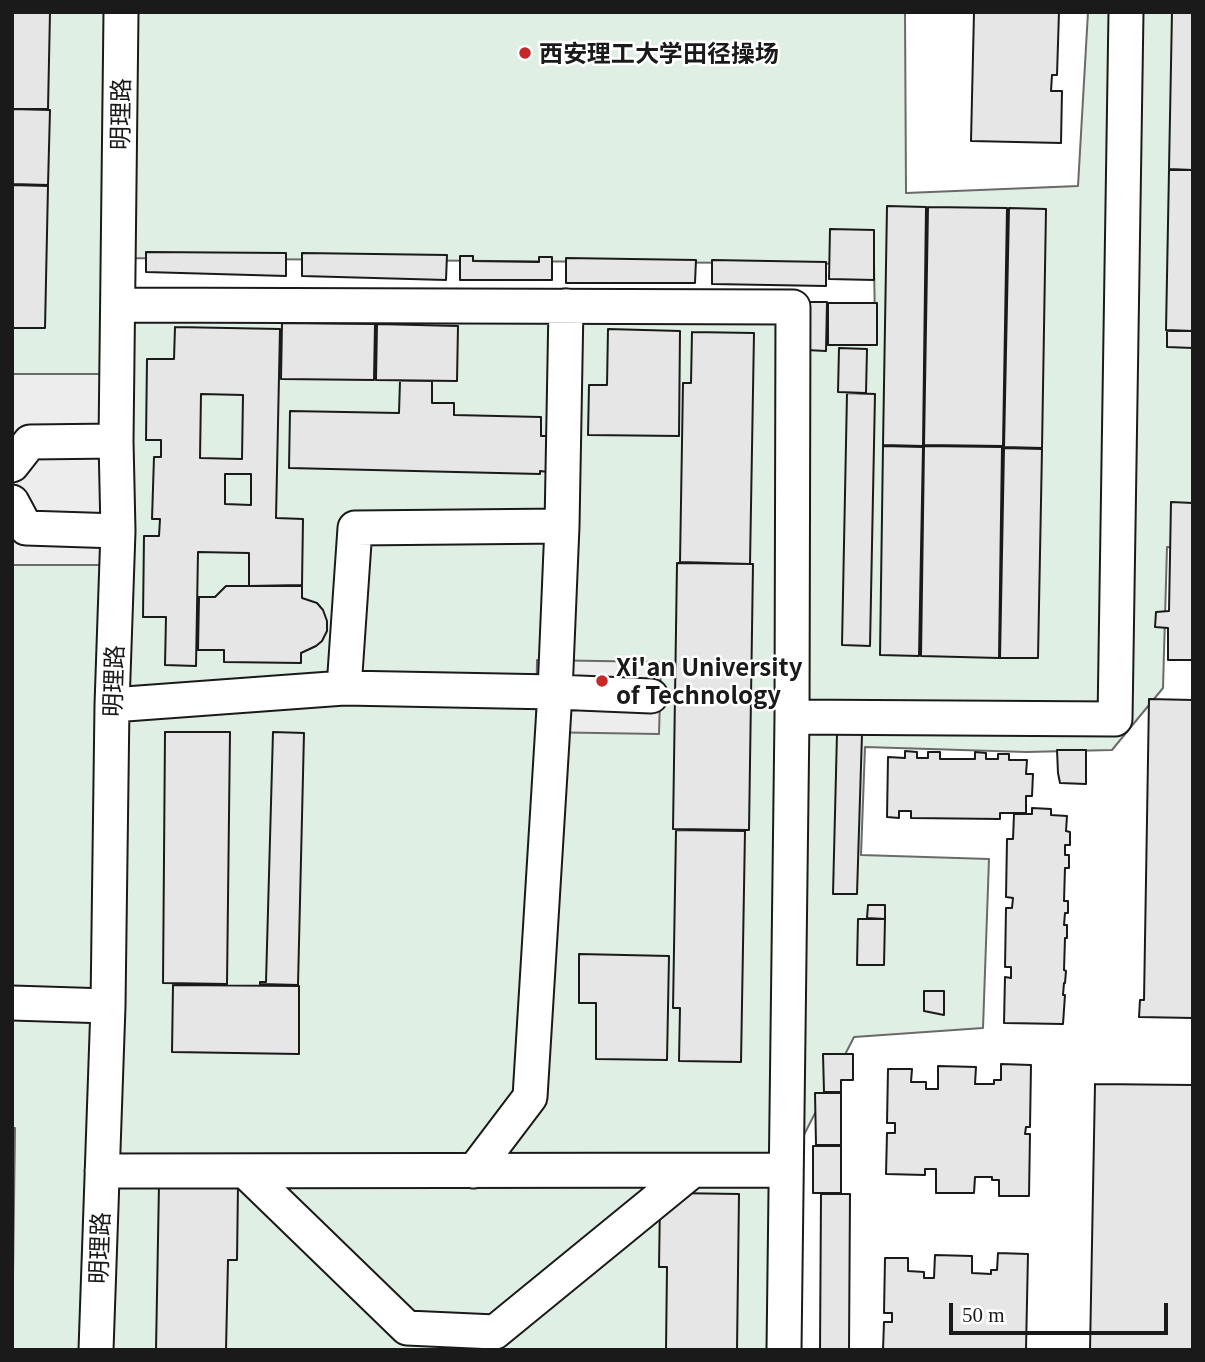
<!DOCTYPE html>
<html>
<head>
<meta charset="utf-8">
<style>
	body { margin:0 }
	#map { position:relative; width:1205px; height:1362px; overflow:hidden; background:#fff; font-family:Georgia,serif }
	canvas { display:block }
	.frame { position:absolute; inset:0; border:14px solid #1a1a1a; pointer-events:none }
	.scale { position:absolute; left:949px; top:1303px; width:219px; height:32px; box-sizing:border-box; border:4px solid #1a1a1a; border-top:0; padding-left:9px; font-size:21px; line-height:24px; white-space:nowrap; color:#1a1a1a; -webkit-text-stroke:5px #fff; paint-order:stroke }
</style>
</head>
<body>
<div id="map">
<canvas width="1205" height="1362"></canvas>
<div class="frame"></div>
<div class="scale">50 m</div>
</div>
<script>
const ctx = document.querySelector('canvas').getContext('2d');
ctx.lineJoin = 'round';
function fill(path, color) { ctx.fillStyle = color; ctx.fill(path, 'evenodd'); }
const poly = rows => new Path2D(rows.map(r => 'M' + r).join(''));
function strokePath(path, color, width, dash) { ctx.strokeStyle = color; ctx.lineWidth = width; ctx.lineCap = dash ? 'butt' : 'round'; ctx.setLineDash(dash || []); ctx.stroke(path); }
function label(font, color, halo, rows, align = 'center') {
  ctx.font = font + ' Georgia,"Noto Sans SC",serif'; ctx.lineWidth = 5; ctx.setLineDash([]); ctx.textBaseline = 'middle'; ctx.strokeStyle = halo; ctx.fillStyle = color; for (const [text, x, y, turn = 0] of rows) {
    ctx.save(); ctx.translate(x, y); ctx.rotate((+turn || 0) * Math.PI / 180); ctx.textAlign = isNaN(turn) ? turn : align; if (halo) ctx.strokeText(text, 0, 0); ctx.fillText(text, 0, 0); ctx.restore();
  }
}
const green = poly([
	[12,12,116,12,118,305,875,324,874,264,118,258,121,12,905,12,906,193,1078,186,1088,12,1193,12,1193,548,1167,547,1163,688,1112,750,1026,752,865,747,861,855,989,859,983,1028,854,1037,786,1170,787,1350,12,1350,15,1128,12,1128,12,12]
]);
const parking = poly([
	[12,374,102,374,101,565,12,565,12,374],
	[537,660,661,662,659,734,536,732,537,660]
]);
const building = poly([
	[12,12,50,12,48,109,12,109,12,12],
	[974,12,1059,12,1057,75,1052,75,1051,91,1062,91,1061,143,971,141,974,12],
	[1172,12,1193,12,1193,170,1169,169,1172,12],
	[12,109,50,110,48,185,12,184,12,109],
	[1169,170,1193,170,1193,331,1166,330,1169,170],
	[12,185,48,186,45,328,12,328,12,185],
	[887,206,926,207,923,446,883,445,887,206],
	[928,207,1007,208,1003,446,924,445,928,207],
	[1009,208,1046,209,1042,448,1004,447,1009,208],
	[830,229,874,230,874,280,829,279,830,229],
	[146,252,286,253,286,276,146,272,146,252],
	[302,253,447,255,446,280,302,276,302,253],
	[460,256,473,256,473,261,539,262,539,257,552,257,552,280,460,280,460,256],
	[566,258,696,260,695,283,566,283,566,258],
	[712,260,826,262,826,286,712,284,712,260],
	[801,302,827,302,826,351,806,350,801,302],
	[828,303,877,303,877,345,828,345,828,303],
	[282,323,375,324,374,380,281,379,282,323],
	[377,324,458,326,457,381,376,380,377,324],
	[175,327,280,329,276,518,303,519,302,585,249,586,249,553,198,552,196,666,165,665,166,617,143,617,144,536,159,536,160,519,152,519,154,457,161,457,161,440,146,440,147,359,174,359,175,327],
	[201,394,243,395,242,459,200,458,201,394],
	[225,474,251,474,251,505,225,504,225,474],
	[608,329,680,331,679,436,588,435,589,385,607,385,608,329],
	[1167,331,1193,331,1193,348,1167,347,1167,331],
	[692,332,754,333,750,564,680,562,683,383,691,383,692,332],
	[839,348,867,349,866,393,838,392,839,348],
	[400,381,432,381,432,403,454,403,454,415,541,417,541,436,550,436,548,472,540,471,540,474,289,468,290,411,399,413,400,381],
	[847,393,875,394,870,646,842,645,847,393],
	[883,446,923,447,919,656,880,655,883,446],
	[924,446,1002,447,999,658,921,656,924,446],
	[1004,448,1042,449,1038,658,1000,658,1004,448],
	[1171,502,1193,503,1193,660,1168,660,1168,628,1155,627,1156,612,1169,611,1171,502],
	[677,563,753,564,749,830,673,829,677,563],
	[226,586,302,586,302,598,317,603,323,610,327,621,327,631,322,641,316,646,301,653,301,663,224,662,224,650,198,650,199,597,215,597,226,586],
	[1149,699,1193,700,1193,1018,1139,1017,1140,1000,1144,1000,1149,699],
	[165,732,230,732,227,984,163,983,165,732],
	[273,732,304,733,298,985,260,984,260,982,266,982,273,732],
	[837,733,862,734,857,894,833,894,837,733],
	[1057,750,1086,750,1086,784,1060,783,1058,773,1057,750],
	[905,751,917,752,917,758,928,758,928,752,940,752,940,759,975,759,975,752,986,753,986,759,998,759,998,754,1009,754,1009,760,1027,760,1026,774,1033,774,1032,796,1026,796,1026,813,1000,813,1000,819,911,818,911,811,899,811,899,818,887,817,888,757,905,758,905,751],
	[1032,808,1051,809,1051,815,1067,816,1066,831,1070,832,1070,845,1065,845,1065,855,1069,855,1069,868,1065,868,1064,901,1068,901,1068,913,1065,913,1064,925,1067,925,1067,938,1065,938,1064,970,1066,971,1065,983,1064,983,1063,995,1065,995,1063,1024,1004,1023,1005,977,1011,978,1011,967,1005,967,1006,908,1012,908,1013,898,1006,897,1007,839,1013,839,1014,814,1032,814,1032,808],
	[676,830,745,831,741,1062,679,1061,680,1008,673,1008,676,830],
	[868,905,885,905,885,919,867,918,868,905],
	[858,919,885,919,884,965,857,965,858,919],
	[579,954,669,956,667,1060,596,1059,596,1003,579,1003,579,954],
	[173,985,299,986,299,1054,172,1052,173,985],
	[924,991,944,991,944,1015,924,1011,924,991],
	[823,1054,853,1054,853,1080,841,1080,841,1092,824,1092,823,1054],
	[1001,1064,1031,1065,1030,1127,1026,1127,1025,1134,1030,1134,1029,1196,999,1196,999,1180,992,1180,992,1177,975,1177,974,1193,936,1193,936,1169,925,1169,925,1175,886,1174,887,1133,895,1133,895,1123,887,1123,888,1069,912,1069,911,1082,926,1082,926,1089,938,1089,938,1066,976,1067,975,1084,994,1084,994,1080,1001,1080,1001,1064],
	[1095,1084,1193,1085,1193,1350,1090,1350,1095,1084],
	[815,1093,841,1093,841,1145,816,1145,815,1093],
	[813,1146,841,1146,841,1193,813,1193,813,1146],
	[159,1184,238,1185,237,1260,228,1260,226,1350,156,1350,159,1184],
	[673,1193,739,1194,737,1350,666,1350,667,1267,659,1267,660,1201,673,1193],
	[821,1194,850,1194,849,1350,820,1350,821,1194],
	[998,1253,1028,1254,1026,1350,883,1350,884,1322,892,1322,892,1313,884,1313,885,1258,908,1258,908,1271,924,1272,924,1278,934,1278,935,1255,972,1256,972,1273,991,1274,991,1270,997,1270,998,1253]
]);
const minor = poly([
	[118,305,793,307,792,717,1115,719,1126,12],
	[12,465,30,442,116,441],
	[12,502,26,528,118,531],
	[344,688,355,528,562,526],
	[112,705,344,688,555,692,562,526,566,306],
	[12,1003,108,1006],
	[102,1171,786,1170],
	[245,1171,407,1328,495,1332,692,1171],
	[474,1171,530,1097,555,692,651,696],
	[96,1350,108,1006,112,705,118,531,116,441,121,12],
	[784,1350,792,717]
]);
const markers = [
	[525,53,7,"#c62828"],
	[602,681,7,"#c62828"]
];
const poiNames = [
	["西安理工大学田径操场",539,53],
	["Xi'an University",616,667],
	["of Technology",616,695]
];
const streetNames = [
	["明理路",120,114,-89],
	["明理路",113,681,-88],
	["明理路",99,1248,-88]
];
fill(green, '#e0efe3');
strokePath(green, '#6a6a6a', 2);
fill(parking, '#ededed');
strokePath(parking, '#6a6a6a', 2);
fill(building, '#e6e6e6');
strokePath(building, '#1a1a1a', 2);
strokePath(minor, '#1a1a1a', 37);
strokePath(minor, '#fff', 33);
for (const [x, y, r, color] of markers) { const dot = new Path2D(); dot.arc(x, y, r, 0, 2 * Math.PI); ctx.fillStyle = color; ctx.fill(dot); strokePath(dot, '#fff', 2.5); }
label('bold 24px', '#1a1a1a', '#fff', poiNames, 'left');
label('24px', '#1a1a1a', '#fff', streetNames);
</script>
</body>
</html>
